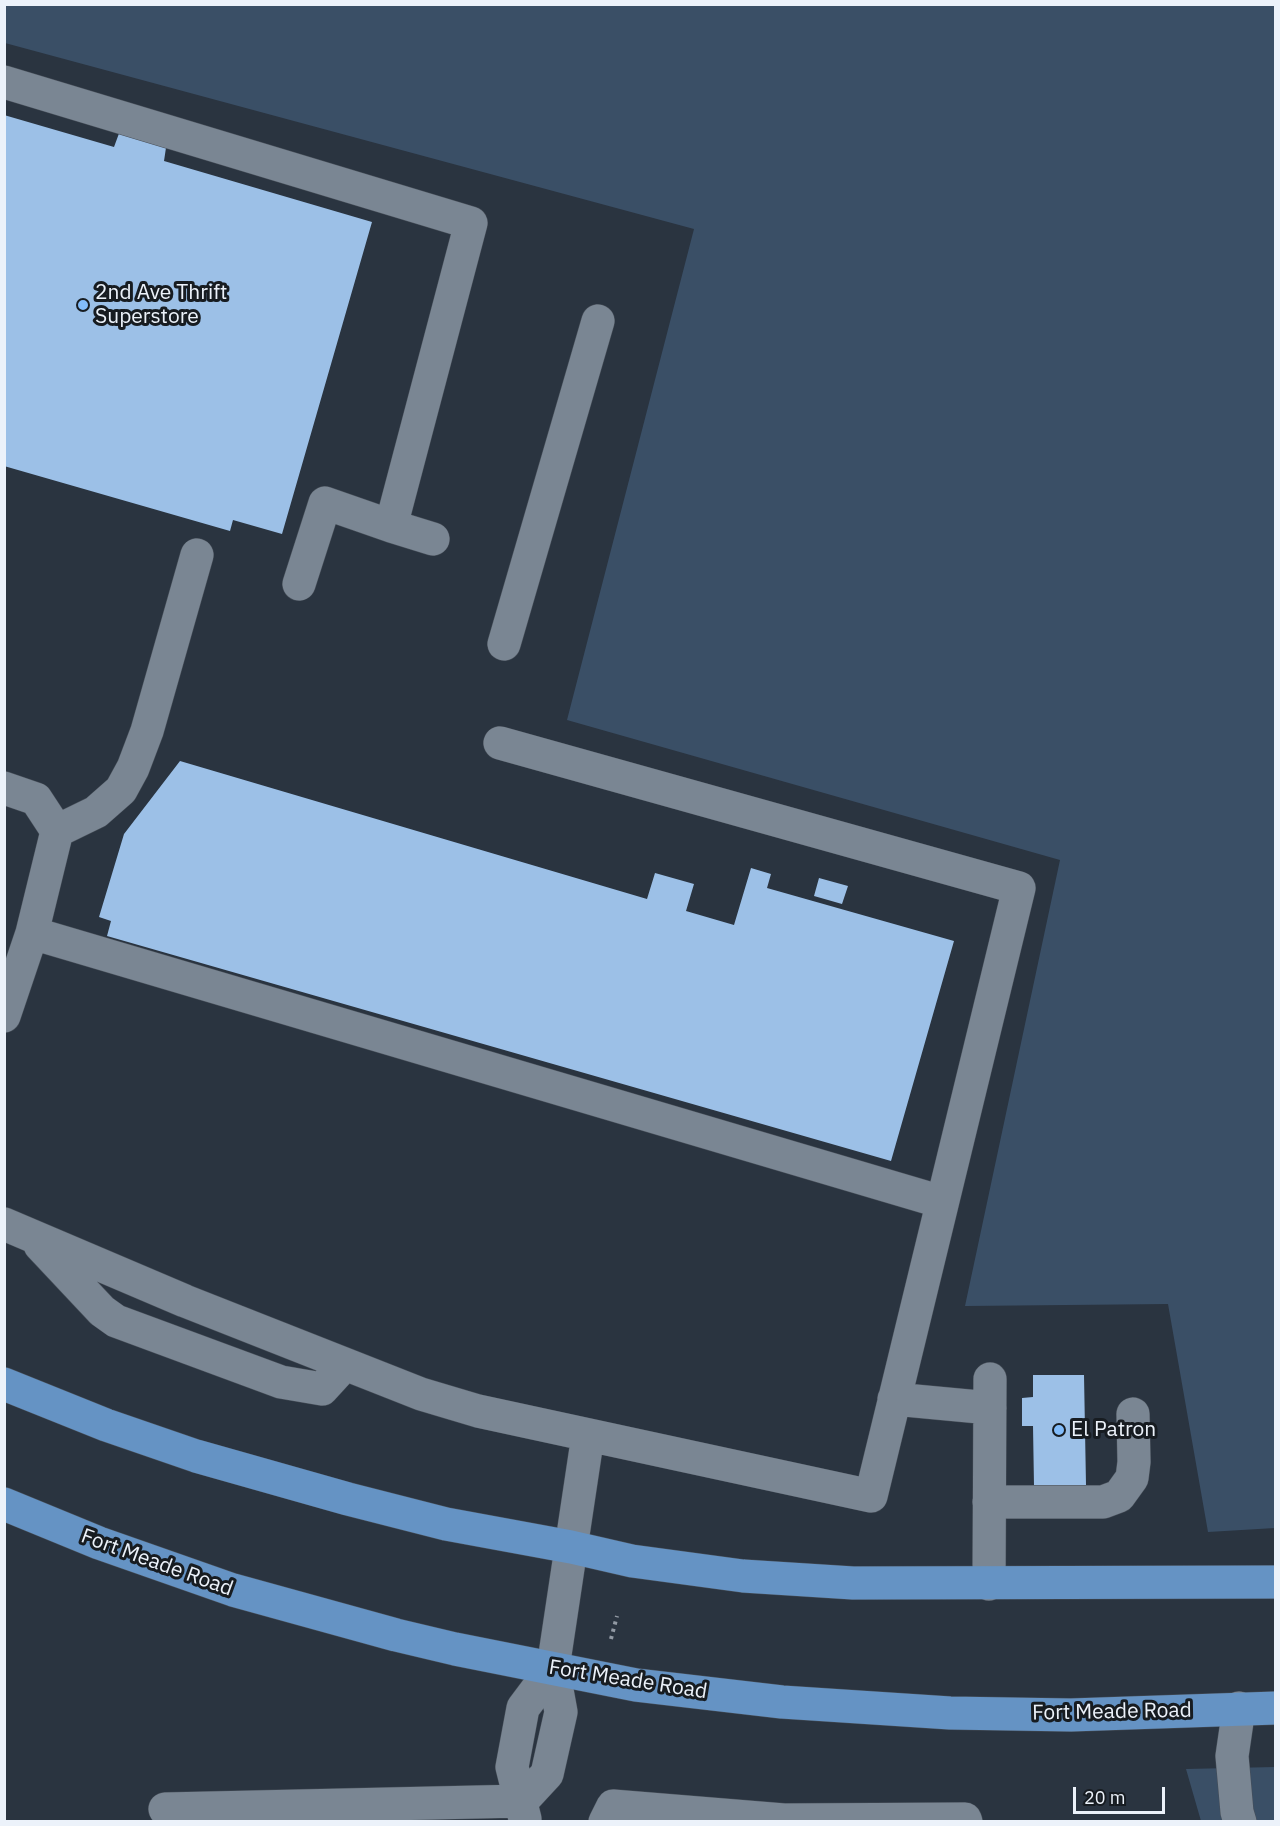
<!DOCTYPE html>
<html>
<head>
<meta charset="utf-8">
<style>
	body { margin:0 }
	#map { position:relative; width:1280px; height:1826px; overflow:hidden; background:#2a3440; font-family:"IBM Plex Sans",sans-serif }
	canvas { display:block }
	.frame { position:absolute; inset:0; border:6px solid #ecf2fa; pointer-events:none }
	.scale { position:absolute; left:1073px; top:1787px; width:92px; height:27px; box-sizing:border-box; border:3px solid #ecf2fa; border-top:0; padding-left:8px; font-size:18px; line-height:21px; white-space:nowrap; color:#ecf2fa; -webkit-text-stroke:4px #171c21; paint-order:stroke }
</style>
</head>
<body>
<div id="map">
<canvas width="1280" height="1826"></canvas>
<div class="frame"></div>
<div class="scale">20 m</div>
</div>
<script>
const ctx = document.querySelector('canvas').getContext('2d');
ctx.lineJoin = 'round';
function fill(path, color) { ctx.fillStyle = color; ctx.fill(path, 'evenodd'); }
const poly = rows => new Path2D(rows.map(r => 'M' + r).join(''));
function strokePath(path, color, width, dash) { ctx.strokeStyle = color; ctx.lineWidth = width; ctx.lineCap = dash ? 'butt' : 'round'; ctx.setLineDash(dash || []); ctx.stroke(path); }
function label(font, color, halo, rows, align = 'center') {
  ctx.font = font + ' "IBM Plex Sans",sans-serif'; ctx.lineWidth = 6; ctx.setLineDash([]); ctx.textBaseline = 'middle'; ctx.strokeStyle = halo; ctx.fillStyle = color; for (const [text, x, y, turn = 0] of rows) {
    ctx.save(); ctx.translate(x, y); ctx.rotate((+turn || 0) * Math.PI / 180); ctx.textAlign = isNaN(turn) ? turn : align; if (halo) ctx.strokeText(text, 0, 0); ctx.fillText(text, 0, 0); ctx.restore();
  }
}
const green = poly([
	[4,5,1275,5,1275,1528,1208,1532,1168,1304,965,1306,1060,860,567,720,694,229,5,43],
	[1275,1767,1275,1821,1201,1821,1186,1769]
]);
const building = poly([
	[4,115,114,147,121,128,167,141,164,161,372,222,282,534,233,520,230,531,4,466],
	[180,761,647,899,655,873,694,884,686,911,734,925,751,868,771,874,767,888,954,941,891,1161,107,936,111,921,99,917,124,834],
	[819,878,848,886,842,904,814,896],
	[1033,1375,1084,1375,1086,1485,1034,1486,1033,1426,1022,1426,1022,1398,1033,1397]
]);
const path = poly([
	[611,1639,617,1616]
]);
const minor = poly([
	[4,82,471,223,391,526,325,503,299,584],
	[391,526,433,539],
	[504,644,598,321],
	[4,788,36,799,57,831,32,933,4,1016],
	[57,831,96,812,121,790,133,768,147,731,197,555],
	[32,933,942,1202],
	[4,1224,185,1301,421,1394,478,1411,871,1496,1019,888,500,743],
	[40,1245,102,1311,116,1321,281,1382,322,1389,344,1365],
	[894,1399,990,1408],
	[989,1502,1103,1502,1119,1496,1132,1478,1134,1462,1133,1414],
	[989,1584,990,1379],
	[1239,1708,1232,1756,1237,1812,1240,1822],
	[165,1809,522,1801,547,1774,561,1712,553,1668,588,1435],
	[525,1819,512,1767,523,1708,553,1668],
	[784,1820,965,1819,966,1822],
	[605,1822,613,1806,784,1820,785,1822]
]);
const major = poly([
	[4,1384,106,1425,196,1456,348,1499,446,1524,571,1547,632,1561,743,1576,853,1583,1276,1582],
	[4,1504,99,1543,233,1590,396,1635,455,1649,636,1685,782,1702,950,1713,1071,1715,1276,1708]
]);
const markers = [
	[83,305,6,"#82bcfa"],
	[1059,1430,6,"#82bcfa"]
];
const poiNames = [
	["2nd Ave Thrift",95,293],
	["Superstore",95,317],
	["El Patron",1071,1430]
];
const streetNames = [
	["Fort Meade Road",157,1563,20],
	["Fort Meade Road",628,1680,9],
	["Fort Meade Road",1112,1712,-1]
];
fill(green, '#3a4f66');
fill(building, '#9cc0e7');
strokePath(minor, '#474f59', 34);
strokePath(major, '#474f59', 34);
strokePath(path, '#929aa4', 4, [3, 4.5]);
strokePath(minor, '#7a8693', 33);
strokePath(major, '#6593c4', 33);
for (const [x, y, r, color] of markers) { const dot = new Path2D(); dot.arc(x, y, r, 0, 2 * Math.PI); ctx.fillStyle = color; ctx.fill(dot); strokePath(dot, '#171c21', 2); }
label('21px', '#ecf2fa', '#171c21', poiNames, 'left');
label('21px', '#ecf2fa', '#171c21', streetNames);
</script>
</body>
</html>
